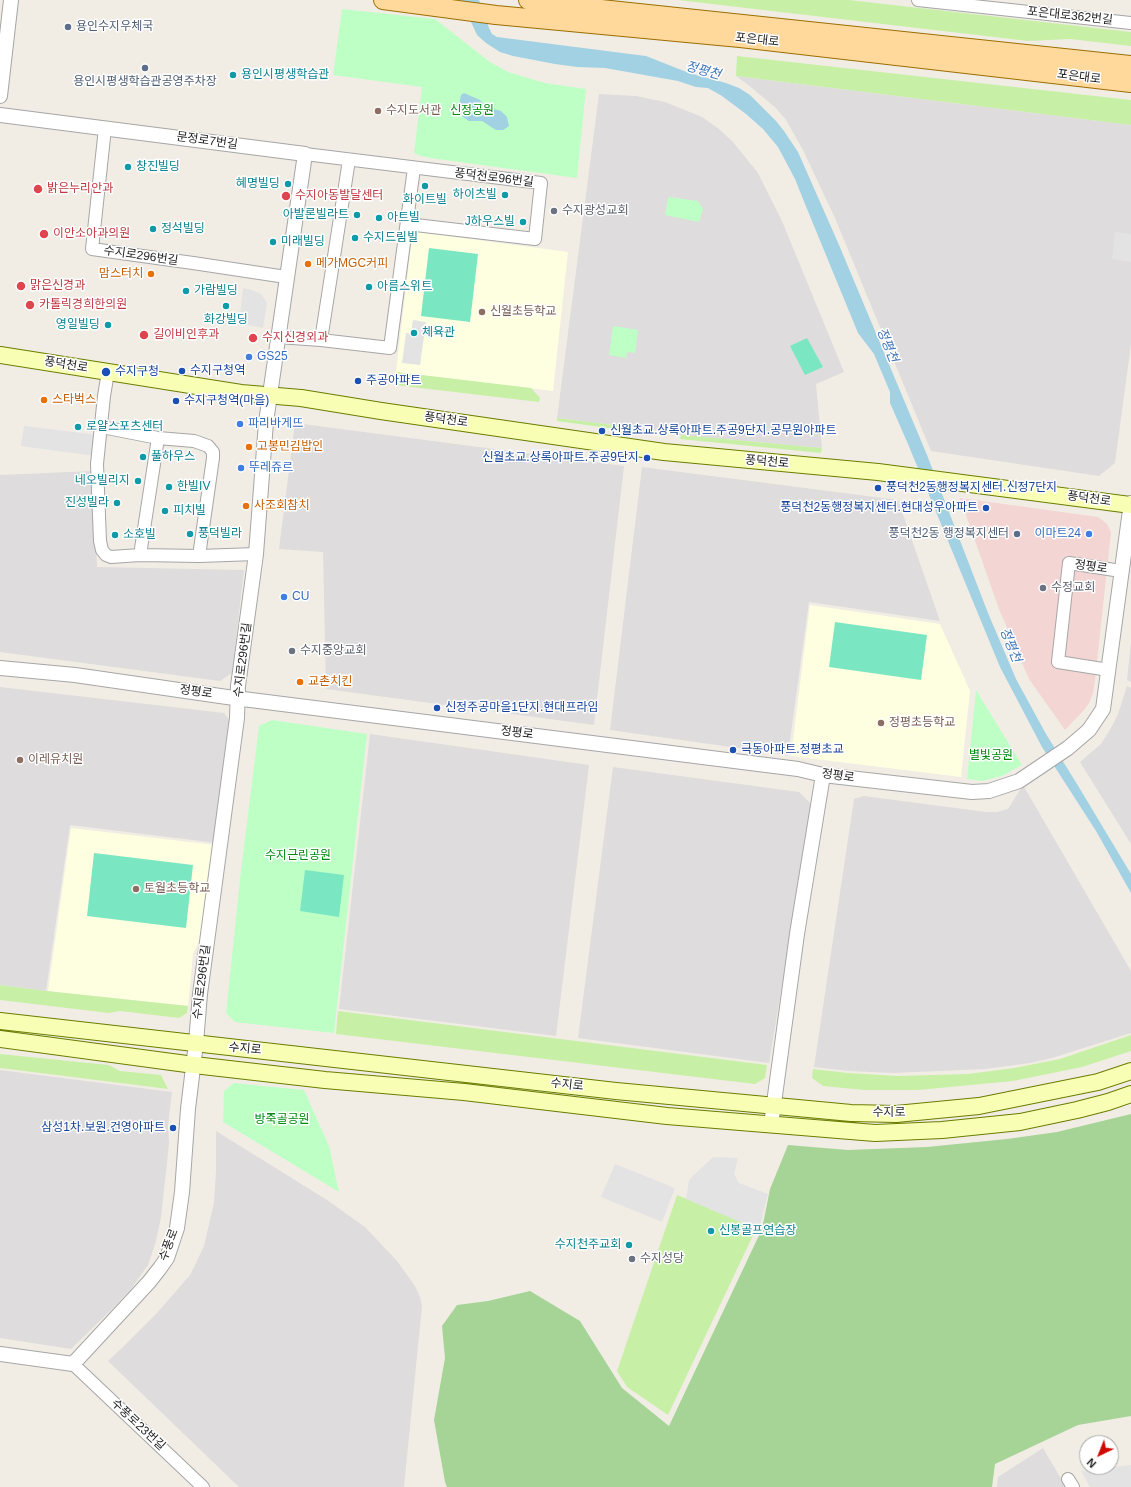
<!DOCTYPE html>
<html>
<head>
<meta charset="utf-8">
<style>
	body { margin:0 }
	#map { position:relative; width:1131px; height:1487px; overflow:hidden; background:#f1ede5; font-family:Arial,sans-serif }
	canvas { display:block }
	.north { position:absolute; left:1079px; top:1435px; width:40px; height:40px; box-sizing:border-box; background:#fff; border:1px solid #a5a5a5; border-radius:50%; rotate:223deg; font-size:11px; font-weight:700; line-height:16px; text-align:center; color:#1f1f1f }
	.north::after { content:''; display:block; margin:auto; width:14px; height:18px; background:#cf0900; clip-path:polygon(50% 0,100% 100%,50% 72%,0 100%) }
</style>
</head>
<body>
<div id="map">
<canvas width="1131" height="1487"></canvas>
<div class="north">N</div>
</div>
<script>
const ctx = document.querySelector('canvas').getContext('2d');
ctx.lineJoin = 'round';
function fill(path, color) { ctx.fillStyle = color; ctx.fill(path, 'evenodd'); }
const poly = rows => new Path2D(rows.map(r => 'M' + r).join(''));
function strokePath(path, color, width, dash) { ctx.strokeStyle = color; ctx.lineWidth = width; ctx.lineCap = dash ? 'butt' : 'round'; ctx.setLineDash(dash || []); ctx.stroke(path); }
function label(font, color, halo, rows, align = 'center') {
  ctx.font = font + ' Arial,"Noto Sans KR",sans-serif'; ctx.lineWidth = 3; ctx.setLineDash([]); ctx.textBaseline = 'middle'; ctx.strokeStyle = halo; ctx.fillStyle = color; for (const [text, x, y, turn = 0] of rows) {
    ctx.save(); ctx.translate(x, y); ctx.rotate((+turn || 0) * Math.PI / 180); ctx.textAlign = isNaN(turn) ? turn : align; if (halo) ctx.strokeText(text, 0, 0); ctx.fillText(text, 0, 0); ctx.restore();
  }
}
const residential = poly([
	[736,76,1131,125,1131,344,1115,463,1099,476,931,451,835,218,803,150,786,120,776,108,747,84],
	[599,94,636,96,665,102,702,117,719,129,733,142,758,173,782,221,844,372,816,384,822,448,681,435,654,430,557,418],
	[295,423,624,466,594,725,326,689,323,552,279,549],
	[642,467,898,500,940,621,809,602,788,755,610,730],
	[93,471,97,567,244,570,232,673,220,681,0,652,0,475],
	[1131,642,1131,682,1127,680],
	[1127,686,1131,688,1131,844,1080,762,1101,744,1111,728,1118,714],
	[0,687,224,713,232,723,217,843,70,825,46,991,0,985],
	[370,734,589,765,556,1036,339,1009],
	[613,767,799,792,812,805,769,1063,578,1038],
	[1023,785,1131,971,1131,1033,1052,1058,1030,1063,985,1069,893,1073,849,1071,814,1067,854,799,864,796,986,812,997,812,1008,809],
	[0,1070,172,1092,168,1125,169,1144,161,1217,156,1241,148,1265,131,1289,112,1309,71,1349,0,1338],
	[216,1131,327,1200,365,1227,397,1261,415,1286,420,1297,422,1306,404,1487,239,1487,108,1361,123,1347,157,1313,190,1275,196,1263,204,1246,214,1203,216,1171],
	[1043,1448,1066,1487,997,1487,998,1477]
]);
const commercial = poly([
	[960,498,1098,517,1107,524,1111,532,1095,680,1093,693,1089,703,1084,710,1065,730,1029,679,999,609]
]);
const education = poly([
	[417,232,568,252,553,391,396,372,412,237],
	[810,605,940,624,970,691,961,777,791,756],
	[71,828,215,845,203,933,193,954,188,1006,48,991]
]);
const grass = poly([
	[678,0,849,0,1131,32,1131,46,1070,39,1028,41],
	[737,56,1131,100,1131,125,736,76],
	[396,372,531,388,540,398,539,402,395,385],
	[557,418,654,430,653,434,557,421],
	[681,435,822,448,821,453,680,439],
	[0,985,46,991,188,1006,187,1013,179,1018,120,1011,109,1013,0,1000],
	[338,1011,767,1065,765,1078,755,1084,336,1034],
	[1131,1035,1131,1051,1082,1067,1013,1081,918,1090,864,1090,823,1086,812,1078,813,1069,848,1073,897,1076,968,1074,1014,1068,1060,1059],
	[0,1054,109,1065,120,1071,161,1075,168,1089,0,1068],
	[677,1195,757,1227,668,1415,627,1387,617,1371]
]);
const forest = poly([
	[1131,1114,1131,1416,1078,1425,995,1464,992,1487,447,1487,445,1482,434,1420,445,1358,442,1326,457,1305,488,1301,530,1291,580,1321,622,1388,669,1426,762,1229,770,1189,788,1145,848,1150,927,1147,1007,1139,1057,1132]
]);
const park = poly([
	[342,9,435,19,490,62,508,72,545,83,586,89,577,178,430,158,421,156,414,153,422,87,333,75],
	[668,197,698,201,703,209,699,222,665,215],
	[613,326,638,330,635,353,627,352,626,358,609,355],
	[976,690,1022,765,1002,776,982,781,967,779],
	[272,720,367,734,334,1033,235,1022,226,1013,241,870,259,726],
	[234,1083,304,1090,329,1146,339,1192,223,1122,224,1091]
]);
const pitch = poly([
	[429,248,478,254,470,322,421,316],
	[807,338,823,367,805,375,790,346],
	[835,622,927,635,921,680,829,667],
	[94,853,193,865,186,928,87,916],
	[305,870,344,875,339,917,300,911]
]);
const parking = poly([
	[1115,232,1131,234,1131,262,1112,259],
	[243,288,252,290,261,294,267,303,263,328,239,323],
	[413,320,426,322,420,365,402,363,406,333,411,333],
	[24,426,98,435,95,456,21,446],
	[713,1157,738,1158,734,1174,739,1183,768,1194,759,1230,686,1199,689,1180],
	[615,1164,675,1188,662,1222,601,1197],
	[1131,1465,1131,1487,1090,1487,1081,1471]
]);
const water = poly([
	[461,0,479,0,489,28,492,34,497,37,646,56,689,73,726,83,739,88,750,95,776,121,784,131,798,152,839,245,927,455,988,613,1016,679,1046,734,1077,784,1131,874,1131,893,1096,831,1042,747,1000,667,908,444,890,403,890,392,874,354,858,333,805,204,795,179,778,147,763,129,746,114,722,96,708,88,696,87,678,81,605,68,577,67,555,64,513,56,500,52,486,43,477,35],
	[464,93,480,100,487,107,501,111,507,117,509,126,503,130,496,130,482,121,469,121,463,117,459,105,461,95]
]);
const minor = poly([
	[918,0,1131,23],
	[105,128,92,249,193,263,286,277],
	[305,154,541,183,535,239,407,224],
	[278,337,321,340,390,348,414,168],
	[321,340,349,160],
	[108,372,104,396,97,464,100,541,102,550,106,555,111,557,140,555,199,556,256,554],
	[102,427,158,438,194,441,208,446,213,452,213,458,199,556],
	[140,555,158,438],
	[1109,670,1058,662,1069,563,1121,571],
	[73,1364,203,1487],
	[1068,1479,1073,1487]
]);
const tertiary = poly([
	[0,96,11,0],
	[0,115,305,154,266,422,256,554,238,686,237,718,200,994,196,1043,188,1109,182,1192,177,1228,167,1258,160,1268,149,1282,73,1364,0,1354],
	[0,668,75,675,227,697,798,769,823,775,972,792,989,791,1019,781,1068,748,1089,730,1103,709,1131,503],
	[771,1125,797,934,823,775]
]);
const secondary = poly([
	[0,355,241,393,301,398,381,411,664,452,878,472,1131,505],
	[0,1021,616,1091,851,1113,896,1114,979,1106,1098,1082,1131,1071],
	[0,1039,194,1065,325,1080,464,1092,667,1116,875,1133,942,1130,1020,1122,1077,1110,1108,1102,1131,1094]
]);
const primary = poly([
	[383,0,496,15,740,38,1131,83],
	[528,0,573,6,1131,65]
]);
const markers = [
	[68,27,4,"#5c6f8a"],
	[145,68,4,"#5c6f8a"],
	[233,75,4,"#0f9aa8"],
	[378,111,4,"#8d6e63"],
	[128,167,4,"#0f9aa8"],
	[288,184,4,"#0f9aa8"],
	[425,186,4,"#0f9aa8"],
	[38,189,5,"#e0444e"],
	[505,195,4,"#0f9aa8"],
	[286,196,5,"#e0444e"],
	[554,211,4,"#6b7280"],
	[357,215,4,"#0f9aa8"],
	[379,218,4,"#0f9aa8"],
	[523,222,4,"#0f9aa8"],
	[153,229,4,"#0f9aa8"],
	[44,234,5,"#e0444e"],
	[355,238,4,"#0f9aa8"],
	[273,242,4,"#0f9aa8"],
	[308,264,4,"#e8710a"],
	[151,274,4,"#e8710a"],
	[21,286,5,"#e0444e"],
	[369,287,4,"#0f9aa8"],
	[186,291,4,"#0f9aa8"],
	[30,305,5,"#e0444e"],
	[226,306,4,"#0f9aa8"],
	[482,312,4,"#8d6e63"],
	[108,325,4,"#0f9aa8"],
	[414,333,4,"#0f9aa8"],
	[144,335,5,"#e0444e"],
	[253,338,5,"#e0444e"],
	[249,357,4,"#3f7fe0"],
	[182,371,4,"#1a4fb4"],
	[106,372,5,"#1a4fb4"],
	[358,381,4,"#1a4fb4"],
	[44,400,4,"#e8710a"],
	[176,401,4,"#1a4fb4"],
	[240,424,4,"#3f7fe0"],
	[78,427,4,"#0f9aa8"],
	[602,431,4,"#1a4fb4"],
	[249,447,4,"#e8710a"],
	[143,457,4,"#0f9aa8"],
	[647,458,4,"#1a4fb4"],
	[241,468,4,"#3f7fe0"],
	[138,481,4,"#0f9aa8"],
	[169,487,4,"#0f9aa8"],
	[878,488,4,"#1a4fb4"],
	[117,503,4,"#0f9aa8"],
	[246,506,4,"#e8710a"],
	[986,508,4,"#1a4fb4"],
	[165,511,4,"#0f9aa8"],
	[190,534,4,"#0f9aa8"],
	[1017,534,4,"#5c6f8a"],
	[1089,534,4,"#3f7fe0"],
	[115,535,4,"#0f9aa8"],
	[1043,588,4,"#6b7280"],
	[284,597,4,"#3f7fe0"],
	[292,651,4,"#6b7280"],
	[300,682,4,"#e8710a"],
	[437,708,4,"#1a4fb4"],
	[881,723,4,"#8d6e63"],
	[733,750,4,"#1a4fb4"],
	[20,760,4,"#8d6e63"],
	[136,889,4,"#8d6e63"],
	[173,1128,4,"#1a4fb4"],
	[711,1231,4,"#0f9aa8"],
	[629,1245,4,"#0f9aa8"],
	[632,1259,4,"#6b7280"]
];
const streetNames = [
	["포은대로362번길",1070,16,6],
	["포은대로",757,40,6],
	["포은대로",1079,77,7],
	["문정로7번길",207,141,8],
	["풍덕천로96번길",494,178,7],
	["수지로296번길",141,256,8],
	["풍덕천로",66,365,9],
	["풍덕천로",446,420,8],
	["풍덕천로",767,462,5],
	["풍덕천로",1089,499,8],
	["정평로",1091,567,8],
	["수지로296번길",243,660,-83],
	["정평로",196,692,8],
	["정평로",517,733,7],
	["정평로",838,776,8],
	["수지로296번길",202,982,-83],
	["수지로",245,1049,5],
	["수지로",567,1085,6],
	["수지로",889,1113],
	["수풍로",169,1245,-69],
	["수풍로23번길",138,1425,43]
];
const serviceNames = [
	["용인수지우체국",76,27],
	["용인시평생학습관공영주차장",145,82,"center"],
	["풍덕천2동 행정복지센터",1009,534,"right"]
];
const cultureNames = [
	["용인시평생학습관",241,75],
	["창진빌딩",136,167],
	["혜명빌딩",280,184,"right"],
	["하이츠빌",497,195,"right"],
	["화이트빌",425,200,"center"],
	["아발론빌라트",349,215,"right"],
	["아트빌",387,218],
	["J하우스빌",515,222,"right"],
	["정석빌딩",161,229],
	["수지드림빌",363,238],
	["미래빌딩",281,242],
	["아름스위트",377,287],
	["가람빌딩",194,291],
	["화강빌딩",226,320,"center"],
	["영일빌딩",100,325,"right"],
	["체육관",422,333],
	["로얄스포츠센터",86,427],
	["풀하우스",151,457],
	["네오빌리지",130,481,"right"],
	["한빌IV",177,487],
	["진성빌라",109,503,"right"],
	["피치빌",173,511],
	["풍덕빌라",198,534],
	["소호빌",123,535],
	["신봉골프연습장",719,1231],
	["수지천주교회",621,1245,"right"]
];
const educationNames = [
	["수지도서관",386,111],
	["신월초등학교",490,312],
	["정평초등학교",889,723],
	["이레유치원",28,760],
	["토월초등학교",144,889]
];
const parkNames = [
	["신정공원",472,111],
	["별빛공원",991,756],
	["수지근린공원",298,856],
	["방죽골공원",282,1120]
];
const healthNames = [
	["밝은누리안과",47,189],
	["수지아동발달센터",295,196],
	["이안소아과의원",53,234],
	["맑은신경과",30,286],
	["카톨릭경희한의원",39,305],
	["길이비인후과",153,335],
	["수지신경외과",262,338]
];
const worshipNames = [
	["수지광성교회",562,211],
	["수정교회",1051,588],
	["수지중앙교회",300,651],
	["수지성당",640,1259]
];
const foodNames = [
	["메가MGC커피",316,264],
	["맘스터치",143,274,"right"],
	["스타벅스",52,400],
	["고봉민김밥인",257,447],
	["사조회참치",254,506],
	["교촌치킨",308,682]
];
const shopNames = [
	["GS25",257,357],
	["파리바게뜨",248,424],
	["뚜레쥬르",249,468],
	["이마트24",1081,534,"right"],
	["CU",292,597]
];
const transitNames = [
	["수지구청역",190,371],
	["수지구청",115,372],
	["주공아파트",366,381],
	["수지구청역(마을)",184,401],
	["신월초교.상록아파트.주공9단지.공무원아파트",610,431],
	["신월초교.상록아파트.주공9단지",639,458,"right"],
	["풍덕천2동행정복지센터.신정7단지",886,488],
	["풍덕천2동행정복지센터.현대성우아파트",978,508,"right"],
	["신정주공마을1단지.현대프라임",445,708],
	["극동아파트.정평초교",741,750],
	["삼성1차.보원.건영아파트",165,1128,"right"]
];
const waterNames = [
	["정평천",703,71,15],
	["정평천",887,345,68],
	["정평천",1010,645,68]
];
fill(residential, '#dedcdc');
fill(commercial, '#f3d5d3');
fill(education, '#feffe0');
fill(grass, '#c7f0a6');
fill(forest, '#a5d496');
fill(park, '#beffc6');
fill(pitch, '#7be7c2');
fill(parking, '#e3e3e3');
fill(water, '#a1d1e3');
strokePath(minor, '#a6a6a6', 14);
strokePath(tertiary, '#a6a6a6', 16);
strokePath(secondary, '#6a7d00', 18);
strokePath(primary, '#9b6e00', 20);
strokePath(minor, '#fff', 12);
strokePath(tertiary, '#fff', 14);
strokePath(secondary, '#f8ffb5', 16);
strokePath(primary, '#ffd89c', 18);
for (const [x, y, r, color] of markers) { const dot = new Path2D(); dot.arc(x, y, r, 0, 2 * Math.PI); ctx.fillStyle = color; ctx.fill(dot); strokePath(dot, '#fff', 1.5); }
label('12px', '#1f1f1f', '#fff', streetNames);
label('12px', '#4e5e75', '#fff', serviceNames, 'left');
label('12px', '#0d838f', '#fff', cultureNames, 'left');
label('12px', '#785e54', '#fff', educationNames, 'left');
label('12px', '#018a12', '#fff', parkNames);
label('12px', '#be3a42', '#fff', healthNames, 'left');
label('12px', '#5b616d', '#fff', worshipNames, 'left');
label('12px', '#c56008', '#fff', foodNames, 'left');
label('12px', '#366cbe', '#fff', shopNames, 'left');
label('12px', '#164399', '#fff', transitNames, 'left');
label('italic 13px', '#4278b9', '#fff', waterNames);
</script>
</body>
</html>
